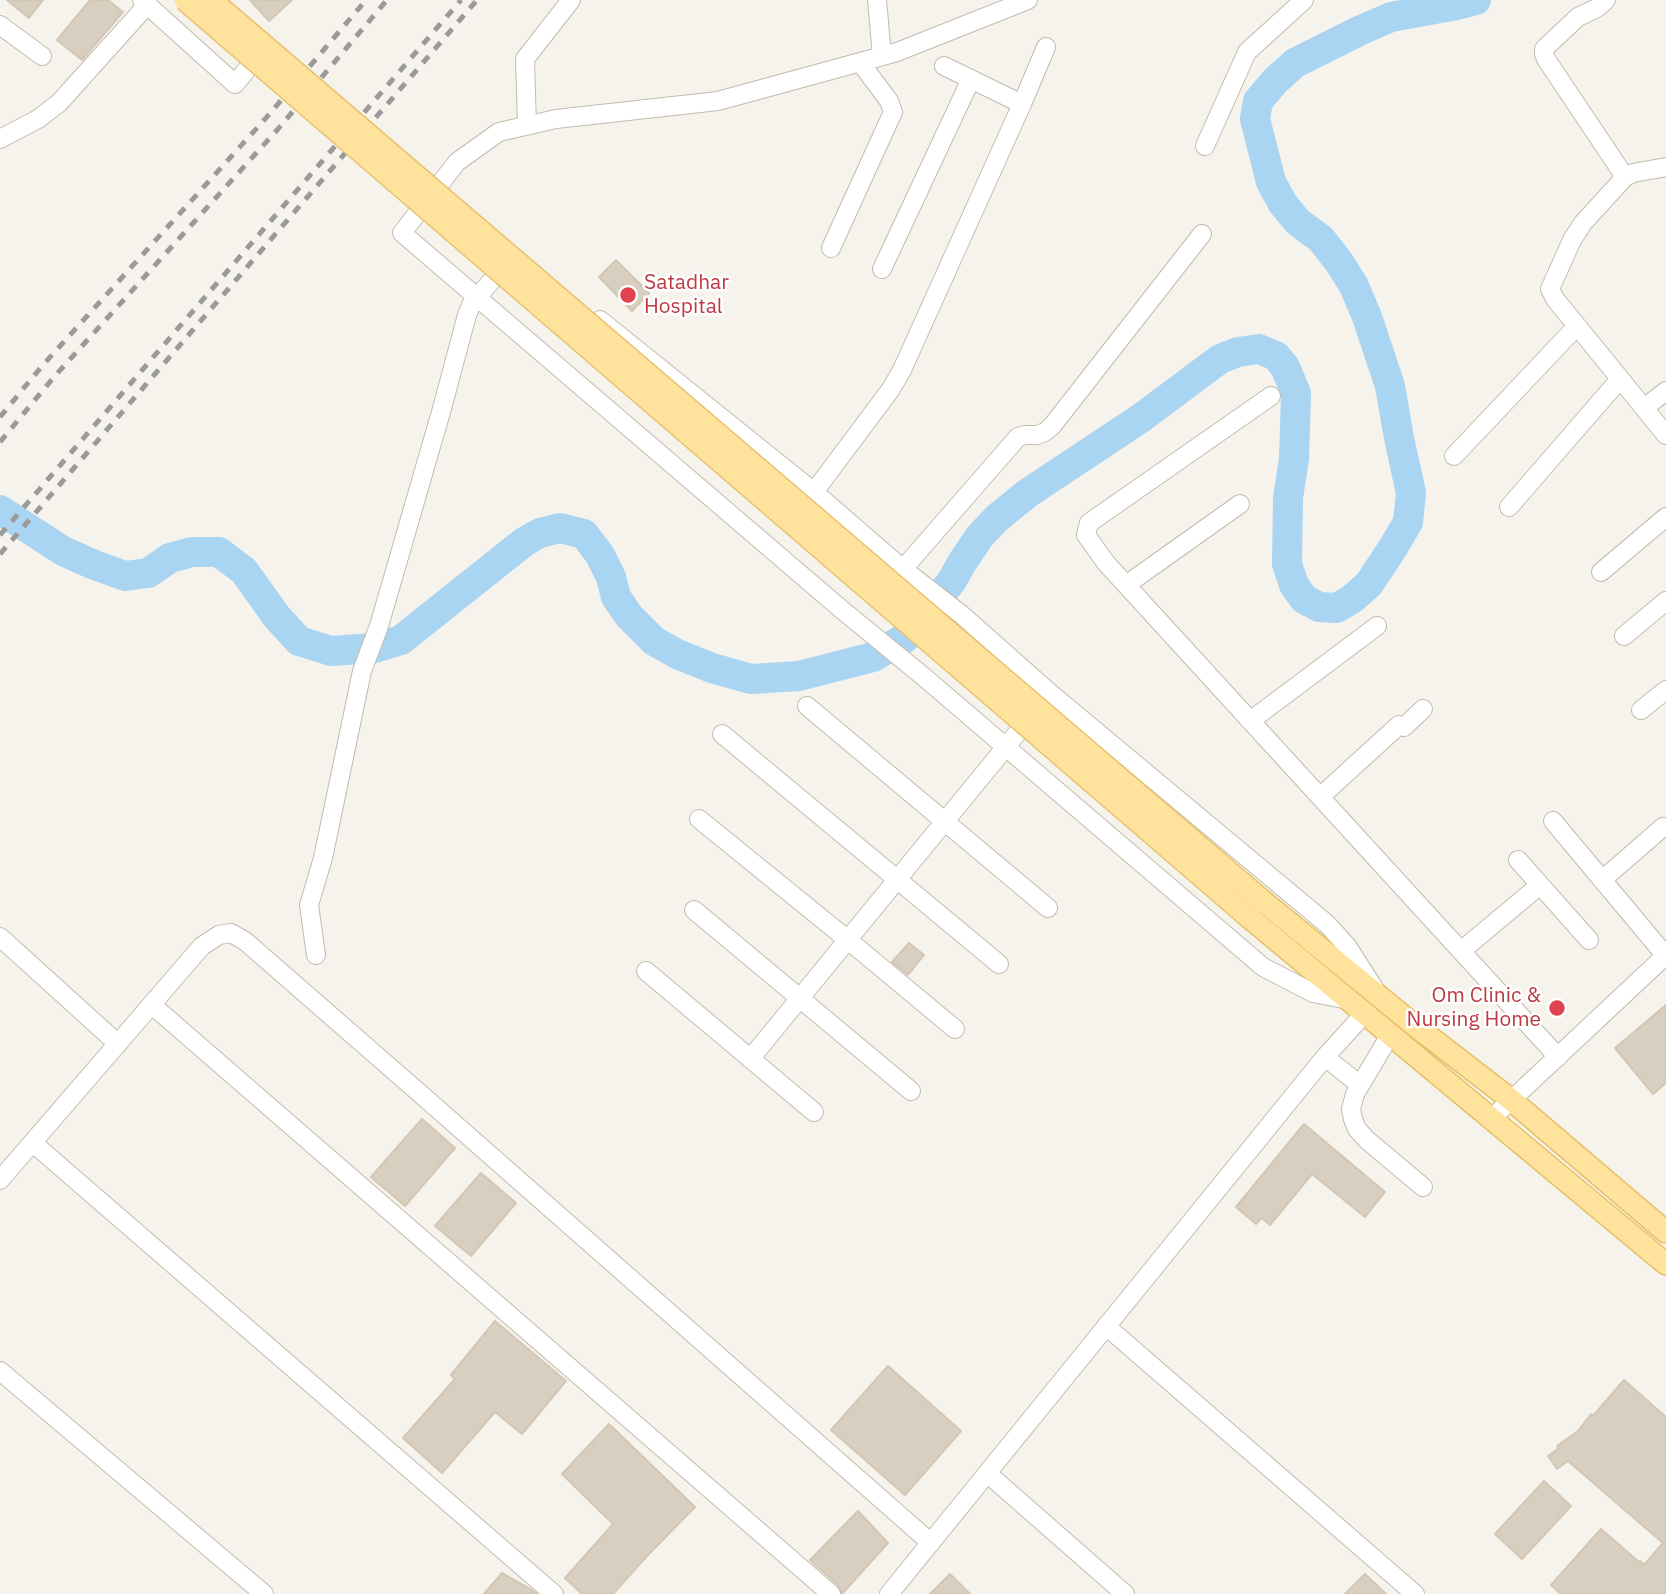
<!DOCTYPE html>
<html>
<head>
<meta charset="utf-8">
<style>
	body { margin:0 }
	canvas { display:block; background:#f6f3ec }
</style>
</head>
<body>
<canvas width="1666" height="1594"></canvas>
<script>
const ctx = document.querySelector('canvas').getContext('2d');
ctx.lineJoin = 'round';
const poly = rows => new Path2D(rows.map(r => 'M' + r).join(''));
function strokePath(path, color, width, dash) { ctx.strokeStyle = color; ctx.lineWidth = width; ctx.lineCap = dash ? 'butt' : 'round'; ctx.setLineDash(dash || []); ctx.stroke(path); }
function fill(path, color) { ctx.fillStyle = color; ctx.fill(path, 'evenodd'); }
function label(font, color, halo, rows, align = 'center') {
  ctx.font = font + ' "IBM Plex Sans",sans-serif'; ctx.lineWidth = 5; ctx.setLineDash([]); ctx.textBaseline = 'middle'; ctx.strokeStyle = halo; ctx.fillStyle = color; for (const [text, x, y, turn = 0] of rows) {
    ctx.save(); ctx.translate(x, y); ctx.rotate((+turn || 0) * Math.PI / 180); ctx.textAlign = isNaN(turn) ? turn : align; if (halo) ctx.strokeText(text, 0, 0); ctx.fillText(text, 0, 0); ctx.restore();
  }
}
const river = poly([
	[0,510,63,551,92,564,125,576,148,573,170,558,192,552,219,552,244,571,277,617,299,641,331,651,375,648,401,640,524,542,540,533,560,528,584,534,600,555,611,577,616,597,629,616,654,641,677,654,712,668,751,679,799,676,873,657,905,638,951,582,963,561,980,536,997,518,1028,493,1141,418,1220,359,1238,352,1259,349,1276,356,1285,367,1296,393,1294,459,1288,498,1287,564,1294,585,1304,599,1319,607,1337,608,1352,599,1369,584,1394,546,1408,522,1411,493,1399,438,1390,386,1367,317,1354,286,1339,262,1321,239,1298,222,1283,204,1271,182,1255,119,1258,101,1275,81,1295,63,1359,31,1391,17,1457,5,1476,0]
]);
const building = poly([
	[7,0,43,0,29,18,7,0],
	[90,0,108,0,123,12,82,60,57,40,90,0],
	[250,0,292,0,269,21,250,0],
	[616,260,649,293,632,311,599,277,616,260],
	[909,943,924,955,908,975,892,962,909,943],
	[1666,1005,1666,1083,1653,1094,1615,1048,1666,1005],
	[422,1119,455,1148,405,1206,371,1177,422,1119],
	[1304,1124,1385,1192,1365,1217,1312,1174,1270,1225,1262,1218,1256,1224,1236,1207,1304,1124],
	[481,1173,516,1203,471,1256,435,1226,481,1173],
	[495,1321,566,1381,522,1434,495,1412,442,1473,403,1438,455,1379,451,1375,495,1321],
	[888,1366,961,1431,905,1495,831,1430,888,1366],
	[1624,1380,1666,1417,1666,1594,1561,1594,1551,1585,1601,1529,1639,1562,1640,1561,1644,1565,1663,1543,1568,1461,1557,1469,1548,1456,1559,1448,1557,1446,1578,1431,1591,1414,1593,1416,1624,1380],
	[609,1424,695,1507,647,1556,613,1594,582,1594,565,1578,613,1524,562,1474,609,1424],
	[1544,1481,1571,1506,1522,1559,1495,1534,1544,1481],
	[858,1511,888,1543,842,1594,838,1585,810,1560,858,1511],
	[502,1573,532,1590,537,1594,484,1594,502,1573],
	[950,1574,970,1594,930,1594,950,1574],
	[1365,1574,1386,1594,1345,1594,1365,1574]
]);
const minor = poly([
	[142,0,235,84,262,51],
	[877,0,882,56],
	[1028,0,897,52,718,101,556,119,499,132,457,162,402,233,841,609,924,677,1263,967,1313,993,1349,1000],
	[1606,0,1597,8,1578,17,1547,46,1544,49,1544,54,1546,59,1625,177],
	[0,25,42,56],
	[944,66,1022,104],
	[527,126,525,59,571,0],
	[0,139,38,119,59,103,148,4],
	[1205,146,1247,52,1304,0],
	[1666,167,1633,173,1625,177,1583,223,1572,240,1550,289,1555,299,1666,435],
	[831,248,893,112,889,101,860,62],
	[882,269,971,79],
	[600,320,814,492,903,569,962,615,1050,693,1327,924,1347,946,1374,988],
	[1271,396,1089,523,1086,535,1106,563,1558,1057],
	[1644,408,1666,391],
	[1454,456,1577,326],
	[814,492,891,389,902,370,1022,104,1046,47],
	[1509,507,1620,379],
	[903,569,1018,437,1025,435,1037,435,1045,432,1052,426,1202,234],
	[1601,572,1666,517],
	[1126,585,1240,504],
	[1624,636,1666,601],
	[807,706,1048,908],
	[1641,710,1666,690],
	[1250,721,1377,626],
	[722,734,999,964],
	[1320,797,1399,725,1404,727,1423,709],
	[699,819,848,940,955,1029],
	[1553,821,1665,955],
	[1518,860,1589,940],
	[1602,880,1663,827],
	[694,910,911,1091],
	[0,937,118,1044],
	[1461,951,1540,885],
	[316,955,309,905,323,858,362,671,379,626,441,412,467,315,472,303,509,261],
	[646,971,814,1112],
	[152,1005,831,1594],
	[1390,1035,1355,1094,1351,1109,1353,1119,1357,1129,1367,1140,1423,1187],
	[1325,1057,1360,1085],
	[750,1059,1032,715],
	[1491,1119,1666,955],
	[33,1143,554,1594],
	[0,1180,202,946,219,935,231,933,245,941,424,1097,931,1543],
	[1106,1326,1415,1594],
	[0,1371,264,1594],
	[987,1473,1125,1594],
	[889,1594,1325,1057,1365,1013]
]);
const major = poly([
	[1264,902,1413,1024,1510,1099,1666,1232],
	[1250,918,1666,1264]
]);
const rail = poly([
	[0,417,42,366,266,118,366,0],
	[0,442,54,377,278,129,387,0],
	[0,535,461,0],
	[0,554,477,0]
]);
const majorBridge = poly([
	[185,0,1250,918],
	[211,0,1264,902]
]);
const markers = [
	[628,295,9,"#e0444e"],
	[1557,1008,9,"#e0444e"]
];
const healthNames = [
	["Satadhar",644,283],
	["Hospital",644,307],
	["Om Clinic &",1541,996,"right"],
	["Nursing Home",1541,1020,"right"]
];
strokePath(river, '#a9d4f2', 30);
fill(building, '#d8cfc1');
strokePath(building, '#d3c7b4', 2);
strokePath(minor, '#c2bbae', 20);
strokePath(major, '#e6c16a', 24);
strokePath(minor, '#fff', 18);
strokePath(major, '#ffe39c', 21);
strokePath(rail, '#9a9a9a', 5, [9, 9]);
strokePath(majorBridge, '#e6c16a', 24, []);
strokePath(majorBridge, '#ffe39c', 21);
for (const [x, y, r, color] of markers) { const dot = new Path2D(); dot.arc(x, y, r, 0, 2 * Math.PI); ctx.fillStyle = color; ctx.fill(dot); strokePath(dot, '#fff', 2.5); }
label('21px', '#be3a42', '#fff', healthNames, 'left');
</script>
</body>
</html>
